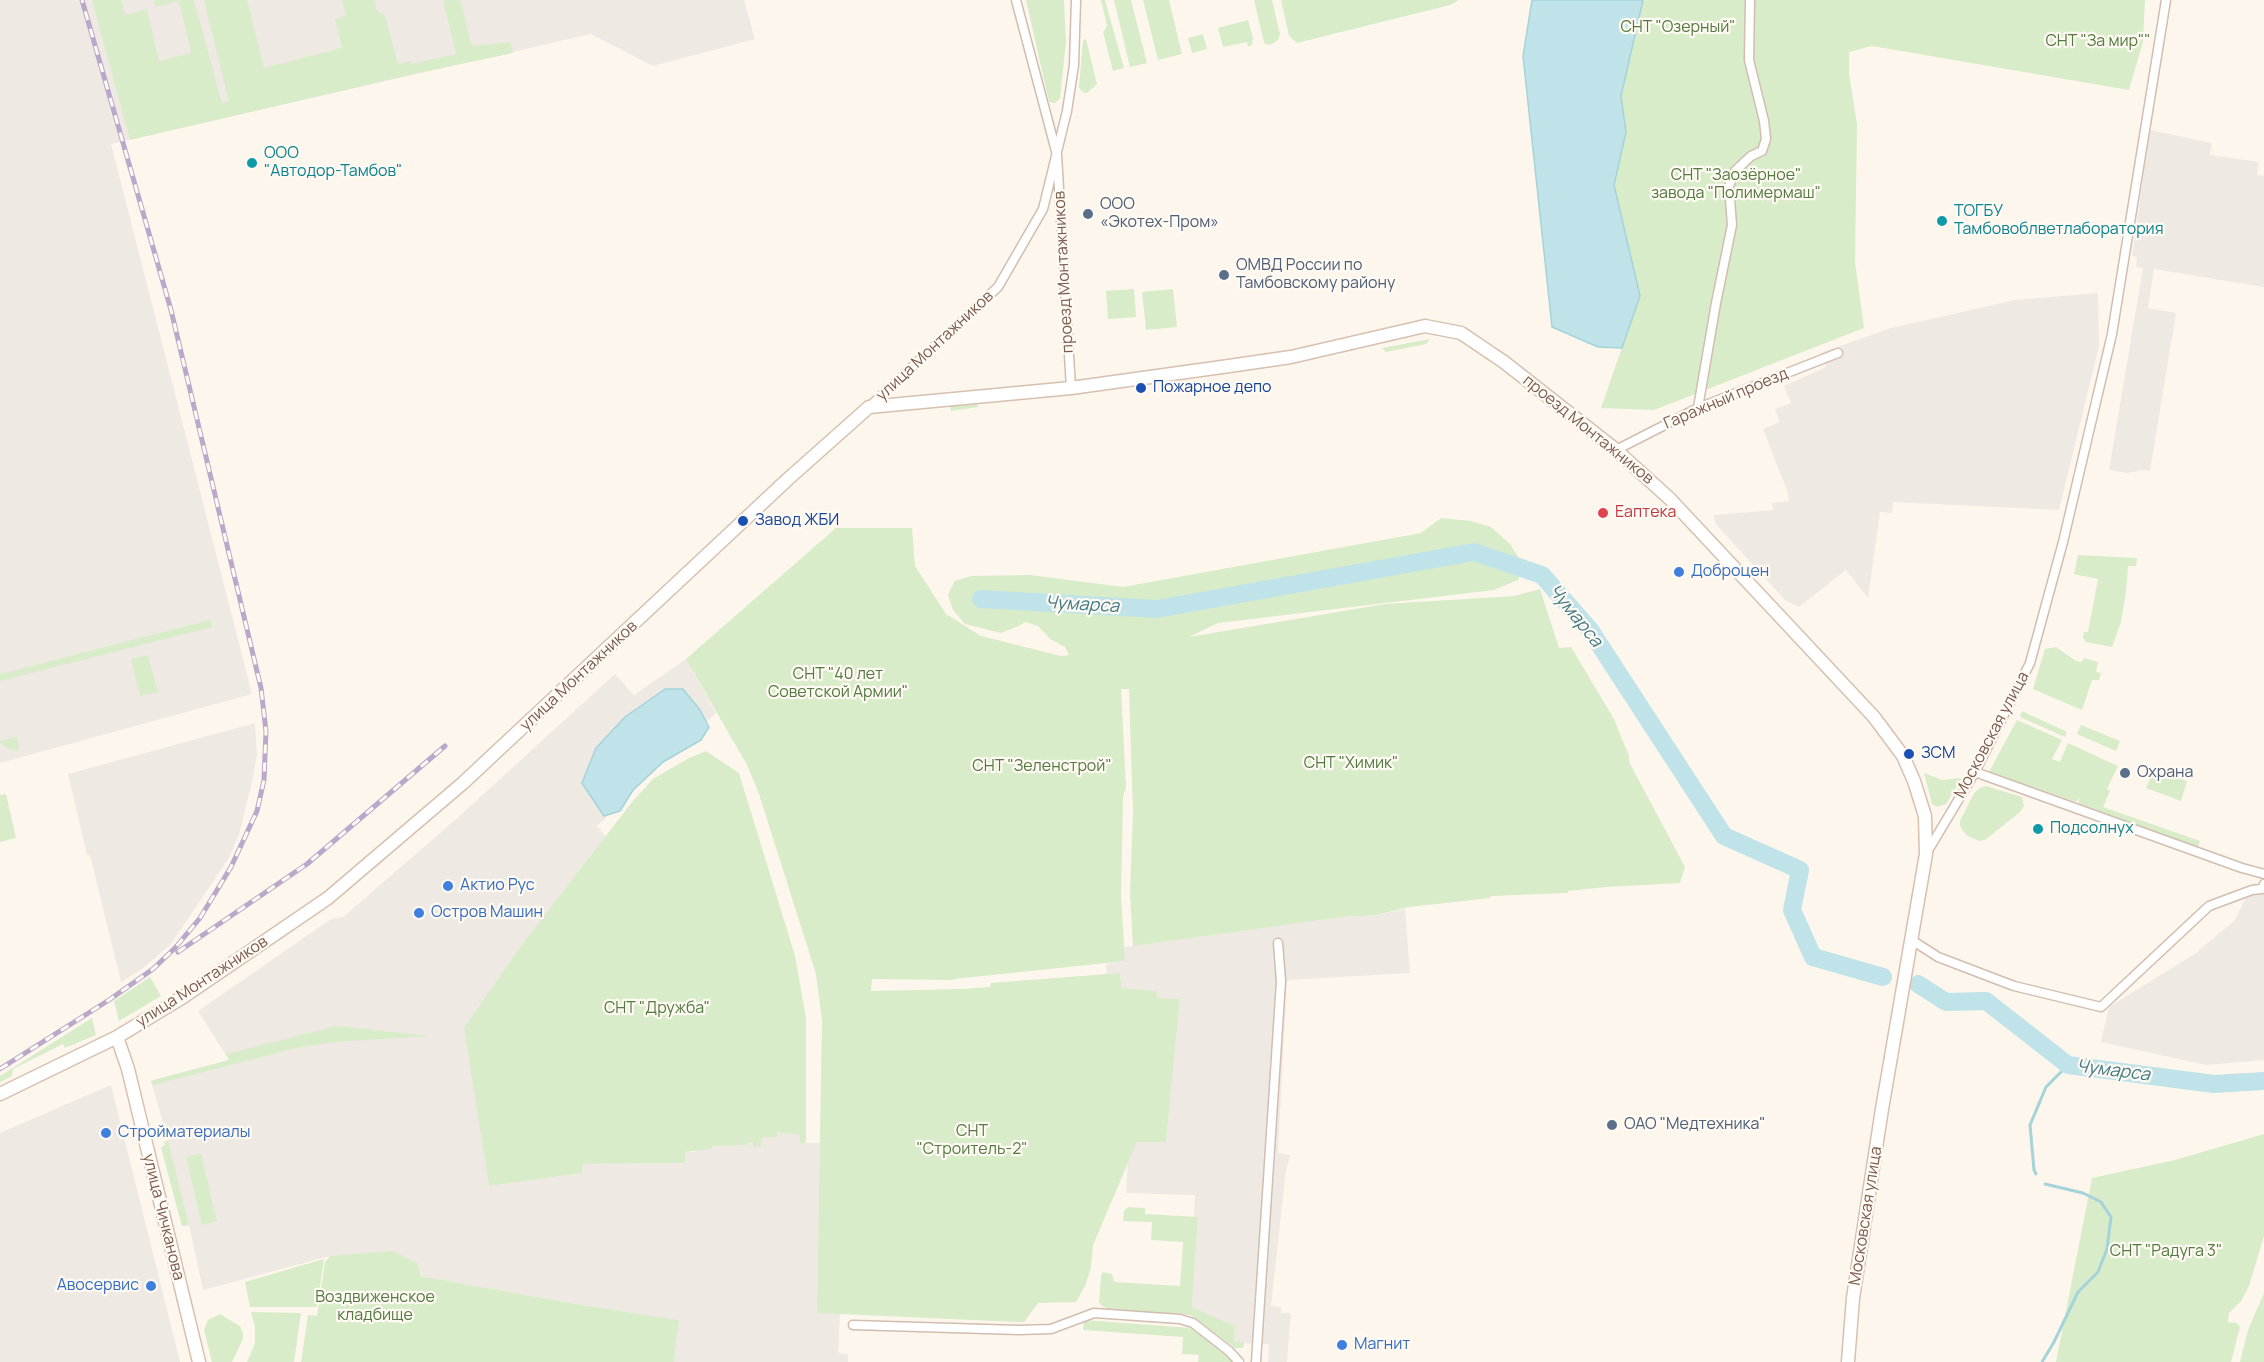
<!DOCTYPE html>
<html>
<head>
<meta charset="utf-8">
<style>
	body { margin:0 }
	canvas { display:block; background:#fdf6ec }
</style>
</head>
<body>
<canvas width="2264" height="1362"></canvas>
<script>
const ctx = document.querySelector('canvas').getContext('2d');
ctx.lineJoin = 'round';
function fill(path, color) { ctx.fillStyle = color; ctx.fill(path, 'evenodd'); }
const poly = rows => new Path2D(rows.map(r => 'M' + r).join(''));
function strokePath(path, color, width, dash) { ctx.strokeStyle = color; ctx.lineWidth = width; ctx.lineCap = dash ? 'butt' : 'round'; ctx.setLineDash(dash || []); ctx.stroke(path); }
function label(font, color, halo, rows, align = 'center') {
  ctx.font = font + ' Manrope,sans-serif'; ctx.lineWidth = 4.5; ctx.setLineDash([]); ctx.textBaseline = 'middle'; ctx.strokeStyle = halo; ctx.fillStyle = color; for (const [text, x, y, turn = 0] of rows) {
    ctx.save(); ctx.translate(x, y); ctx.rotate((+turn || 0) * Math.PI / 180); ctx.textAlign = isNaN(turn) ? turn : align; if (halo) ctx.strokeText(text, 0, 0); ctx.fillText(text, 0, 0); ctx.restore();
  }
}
const industrial = poly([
	[0,0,744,0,755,39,653,66,591,34,111,144,252,694,0,763],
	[2150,130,2212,143,2210,155,2259,162,2257,175,2264,176,2264,287,2154,269,2148,308,2176,313,2150,471,2140,470,2127,473,2109,470,2143,268,2136,267,2137,257,2132,256],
	[2098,293,2099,346,2059,510,1893,502,1892,513,1880,512,1868,598,1846,570,1799,607,1785,600,1715,523,1714,515,1773,510,1772,503,1789,501,1788,493,1763,429,1780,422,1775,409,1791,403,1784,386,1826,367,1820,353,1891,328,2015,300],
	[686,659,716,713,597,826,606,837,520,947,465,1028,489,1186,582,1173,583,1164,685,1163,685,1152,695,1152,695,1150,712,1146,747,1144,747,1142,753,1142,754,1147,761,1147,762,1136,777,1132,800,1135,801,1143,820,1143,817,1312,840,1314,838,1353,848,1354,848,1362,674,1362,679,1320,582,1305,420,1276,330,1256,203,1290,189,1225,182,1226,161,1147,165,1146,164,1142,168,1140,151,1081,229,1060,198,1011,331,919,343,917,454,821,615,674,634,695],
	[255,723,257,755,252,782,239,834,229,858,171,944,142,969,121,982,90,855,87,855,68,774],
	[2253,883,2264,886,2264,1060,2206,1065,2101,1042,2109,1007,2196,953,2235,920],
	[1405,909,1410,973,1287,980,1278,1153,1290,1155,1286,1170,1271,1306,1281,1307,1281,1313,1291,1313,1287,1362,1268,1362,1269,1344,1234,1343,1235,1326,1192,1307,1198,1217,1194,1217,1195,1195,1126,1193,1128,1160,1137,1141,1166,1141,1180,999,1157,998,1156,991,1122,988,1120,973,1107,974,1106,964,1125,961,1124,947,1343,917,1376,915],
	[111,1085,180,1362,0,1362,0,1133]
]);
const green = poly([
	[92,0,121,0,125,15,147,9,159,61,191,53,179,1,155,7,154,0,194,0,222,103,229,101,204,0,247,0,264,68,342,48,335,19,346,15,342,0,374,0,377,11,385,16,398,64,410,61,411,64,456,54,443,0,460,0,472,46,510,42,513,53,414,74,130,140],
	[1026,0,1064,0,1066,41,1060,99,1055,103,1049,102],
	[1101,0,1105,0,1124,68,1113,71,1103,32,1107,26],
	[1114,0,1131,0,1147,63,1130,67],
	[1143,0,1169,0,1182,54,1158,60],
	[1254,0,1272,0,1280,34,1278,40,1272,44,1268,45,1264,43],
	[1281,0,1459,0,1450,5,1297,43,1289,36],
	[1643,0,2145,0,2143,42,2129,90,1872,46,1849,52,1849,74,1857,124,1855,262,1864,328,1654,410,1601,408,1640,296,1614,185,1626,132,1621,96],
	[1248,20,1253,38,1252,45,1248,47,1247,42,1223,47,1218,28],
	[1203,34,1207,49,1192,53,1188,38],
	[1086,39,1097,84,1087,93,1082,92,1079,87,1083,40],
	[1134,289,1136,317,1108,319,1106,291],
	[1173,289,1177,327,1146,330,1142,292],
	[1430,339,1426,344,1386,352,1382,348],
	[975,403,979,407,951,411,950,408,953,405],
	[1441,518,1471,521,1491,527,1510,544,1524,566,1518,580,1494,590,1218,623,1189,637,1385,604,1514,596,1540,589,1559,648,1571,647,1614,719,1629,756,1629,762,1685,867,1680,883,1606,887,1568,891,1568,893,1491,896,1490,898,1409,907,1376,915,1343,917,1133,946,1130,892,1133,812,1129,689,1121,689,1126,788,1123,796,1121,895,1125,961,954,979,954,980,872,979,871,991,962,989,990,987,991,983,1120,973,1122,988,1157,991,1157,998,1180,999,1166,1142,1137,1142,1093,1245,1091,1267,1086,1284,1076,1302,1038,1303,1024,1322,1018,1322,817,1313,822,1020,816,974,759,794,747,765,686,659,836,528,912,528,915,566,946,614,981,636,1061,656,1069,655,1065,647,1050,639,1038,626,1025,622,1019,626,1001,633,965,624,953,610,948,595,950,590,955,581,971,576,1030,575,1123,587,1421,533],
	[2078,555,2137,558,2136,566,2128,566,2126,592,2121,622,2112,647,2086,642,2083,638,2084,632,2088,632,2098,579,2074,574],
	[210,620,212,627,0,681,0,674],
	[2056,647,2076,661,2082,662,2084,658,2098,662,2096,672,2101,673,2099,680,2092,680,2082,710,2033,689,2045,649],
	[148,655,158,692,140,696,131,659],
	[2022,711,2067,732,2065,737,2020,717],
	[2017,720,2062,740,2052,759,2060,762,2068,743,2118,766,2107,789,2110,791,2103,807,2200,841,2198,848,2078,803,2080,797,2076,802,1989,772],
	[2081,725,2120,741,2116,751,2077,734],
	[17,737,19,751,9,749,0,743,0,741],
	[706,751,739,773,795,956,806,1018,806,1143,800,1143,800,1135,777,1132,777,1137,762,1137,761,1147,753,1147,753,1142,748,1142,747,1145,712,1146,711,1149,685,1152,685,1163,583,1164,582,1173,489,1186,464,1028,520,947,632,802,653,779,689,758],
	[2154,770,2187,781,2181,801,2146,788],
	[1924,773,1942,780,1962,778,1946,804,1937,807,1932,804],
	[1986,786,2022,797,2024,806,2020,812,1985,840,1979,841,1966,835,1960,826,1960,821,1974,793,1980,788],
	[6,794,16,838,0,842,0,795],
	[150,977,161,996,119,1021,114,1001],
	[92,1018,96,1035,65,1048,63,1044,13,1069,12,1076,0,1082,0,1076],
	[336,1026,431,1036,334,1042,300,1047,153,1085,151,1081,153,1080,229,1060,226,1054],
	[2264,1134,2264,1236,2249,1286,2241,1301,2229,1313,2228,1322,2237,1323,2240,1327,2231,1362,2056,1362,2092,1178,2175,1160],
	[168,1141,189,1225,182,1226,161,1147,165,1146,164,1142],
	[201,1153,217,1221,202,1225,186,1157],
	[1128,1207,1145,1208,1145,1214,1198,1217,1192,1307,1235,1326,1234,1342,1244,1343,1243,1348,1235,1348,1191,1315,1109,1310,1101,1305,1099,1302,1101,1275,1103,1272,1112,1274,1114,1282,1180,1286,1183,1242,1151,1240,1152,1222,1123,1221,1124,1211],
	[393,1251,418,1264,420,1276,582,1305,679,1320,674,1362,301,1362,308,1315,317,1316,325,1262,330,1256],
	[324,1259,317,1307,250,1307,245,1282],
	[2264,1293,2264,1362,2240,1362,2248,1330],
	[251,1312,301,1313,294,1362,247,1362,255,1343,255,1327],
	[220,1314,240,1326,243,1333,243,1339,232,1362,212,1362,204,1330,208,1320],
	[1084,1320,1190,1328,1231,1357,1231,1362,1198,1362,1199,1355,1182,1354,1183,1337,1083,1330]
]);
const water = poly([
	[1532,0,1643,0,1621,96,1626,132,1614,185,1640,296,1622,348,1598,347,1552,327,1523,56,1532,0],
	[665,689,683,689,700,710,709,727,701,740,663,762,633,790,620,811,604,816,582,783,596,748,625,717,665,689]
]);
const stream = poly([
	[2036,1174,2034,1170,2030,1125,2046,1087,2068,1065],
	[2042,1362,2054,1342,2078,1292,2098,1272,2107,1249,2111,1217,2101,1202,2083,1193,2045,1184]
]);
const river = poly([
	[981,599,1157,609,1474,552,1542,575,1590,630,1724,836,1800,870,1792,910,1813,957,1883,977],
	[1918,984,1946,1002,1986,1001,2068,1065,2214,1084,2264,1081]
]);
const street = poly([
	[1016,0,1057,155,1071,388],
	[869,407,998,287,1043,209,1067,111,1074,65,1076,0],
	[1698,408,1716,303,1732,225,1729,186,1735,171,1751,156,1762,151,1766,139,1764,121,1749,60,1750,0],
	[1616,450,1698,408,1838,353],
	[1975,772,2242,868,2264,874],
	[1926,854,1975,772,2030,663,2063,542,2112,334,2166,0],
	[1910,939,1938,957,2014,986,2101,1007,2209,906,2252,890,2262,889,2264,884],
	[853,1325,1019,1330,1051,1329,1094,1313,1180,1319,1193,1323,1229,1351,1239,1362],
	[1256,1362,1281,981,1278,943]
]);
const secondary = poly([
	[117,1037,128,1069,199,1362],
	[0,1094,117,1037,183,997,328,898,463,783,788,479,869,407,1071,388,1222,367,1291,357,1425,326,1461,333,1504,362,1616,450,1670,499,1874,717,1903,756,1914,781,1925,816,1926,854,1882,1109,1853,1298,1848,1362]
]);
const rail = poly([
	[178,952,307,864,445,746],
	[0,1069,109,1000,153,969,175,948,200,918,231,867,257,811,264,780,266,731,261,688,171,310,82,0]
]);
const markers = [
	[252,163,6,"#0f9aa8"],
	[1088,214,6,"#5c6f8a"],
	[1942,221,6,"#0f9aa8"],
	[1224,275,6,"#5c6f8a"],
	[1141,388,6,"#1a4fb4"],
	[1603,513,6,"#e0444e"],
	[743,521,6,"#1a4fb4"],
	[1679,572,6,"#3f7fe0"],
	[1909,754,6,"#1a4fb4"],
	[2125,773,6,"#5c6f8a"],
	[2038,829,6,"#0f9aa8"],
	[448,886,6,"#3f7fe0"],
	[419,913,6,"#3f7fe0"],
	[1612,1125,6,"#5c6f8a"],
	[106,1133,6,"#3f7fe0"],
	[151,1286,6,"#3f7fe0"],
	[1342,1345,6,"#3f7fe0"]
];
const parkNames = [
	["СНТ \"Озерный\"",1678,28],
	["СНТ \"За мир\"\"",2098,42],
	["СНТ \"Заозёрное\"",1736,176],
	["завода \"Полимермаш\"",1736,194],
	["СНТ \"40 лет",838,675],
	["Советской Армии\"",838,693],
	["СНТ \"Химик\"",1351,764],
	["СНТ \"Зеленстрой\"",1042,767],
	["СНТ \"Дружба\"",657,1009],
	["СНТ",972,1132],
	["\"Строитель-2\"",972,1150],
	["СНТ \"Радуга 3\"",2166,1252],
	["Воздвиженское",375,1298],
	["кладбище",375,1316]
];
const cultureNames = [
	["ООО",264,154],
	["\"Автодор-Тамбов\"",264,172],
	["ТОГБУ",1954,212],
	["Тамбовоблветлаборатория",1954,230],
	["Подсолнух",2050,829]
];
const serviceNames = [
	["ООО",1100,205],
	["«Экотех-Пром»",1100,223],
	["ОМВД России по",1236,266],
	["Тамбовскому району",1236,284],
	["Охрана",2137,773],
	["ОАО \"Медтехника\"",1624,1125]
];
const streetNames = [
	["проезд Монтажников",1064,272,-93],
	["улица Монтажников",935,346,-43],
	["Гаражный проезд",1726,399,-23],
	["проезд Монтажников",1588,430,39],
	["улица Монтажников",579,676,-43],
	["Московская улица",1992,735,-62],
	["улица Монтажников",202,982,-33],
	["Московская улица",1866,1216,-81],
	["улица Чичканова",163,1217,76]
];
const transitNames = [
	["Пожарное депо",1153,388],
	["Завод ЖБИ",755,521],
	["ЗСМ",1921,754]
];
const healthNames = [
	["Еаптека",1615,513]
];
const shopNames = [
	["Доброцен",1691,572],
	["Актио Рус",460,886],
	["Остров Машин",431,913],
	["Стройматериалы",118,1133],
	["Авосервис",139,1286,"right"],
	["Магнит",1354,1345]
];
const waterNames = [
	["Чумарса",1082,605,3],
	["Чумарса",1575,616,51],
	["Чумарса",2113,1071,7]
];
fill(industrial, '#efe9e4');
fill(green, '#d8ecc9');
fill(water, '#bfe3e8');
strokePath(water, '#a5d3da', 1.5);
strokePath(stream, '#a5d3da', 3);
strokePath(river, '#bfe3e8', 18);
strokePath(street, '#d1beb0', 11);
strokePath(secondary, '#d6c0b0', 15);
strokePath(street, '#fff', 8);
strokePath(secondary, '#fff', 12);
strokePath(rail, '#b9a8c9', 5);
strokePath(rail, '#fffaf3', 3, [9]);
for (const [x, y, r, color] of markers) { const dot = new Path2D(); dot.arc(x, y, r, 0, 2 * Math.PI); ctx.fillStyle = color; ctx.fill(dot); strokePath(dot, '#fffaf3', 2); }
label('16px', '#537a41', '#fffaf3', parkNames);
label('16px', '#0d838f', '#fffaf3', cultureNames, 'left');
label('16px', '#4e5e75', '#fffaf3', serviceNames, 'left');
label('16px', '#7a5c4d', '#fffaf3', streetNames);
label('16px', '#164399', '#fffaf3', transitNames, 'left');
label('16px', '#be3a42', '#fffaf3', healthNames, 'left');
label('16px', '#366cbe', '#fffaf3', shopNames, 'left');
label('italic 18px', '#437c86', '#fffaf3', waterNames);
</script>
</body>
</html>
